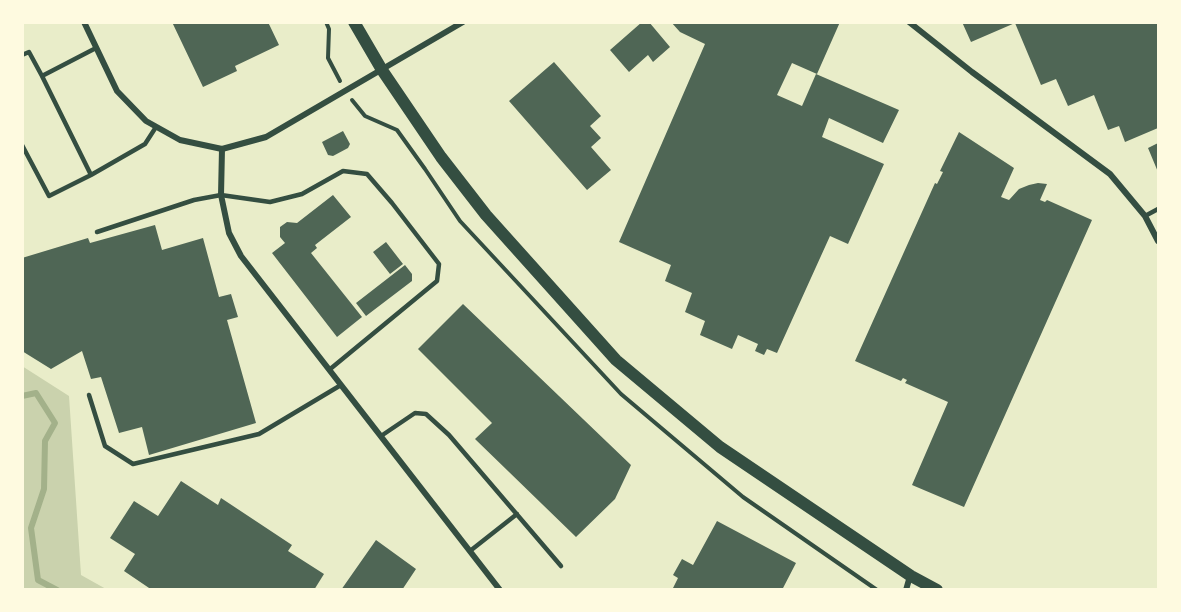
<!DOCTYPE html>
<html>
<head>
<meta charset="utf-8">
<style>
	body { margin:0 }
	#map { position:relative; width:1181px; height:612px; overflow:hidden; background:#e9edc9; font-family:"Roboto Condensed",sans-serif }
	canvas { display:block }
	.frame { position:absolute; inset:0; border:24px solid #fefae0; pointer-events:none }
</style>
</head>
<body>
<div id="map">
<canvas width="1181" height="612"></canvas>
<div class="frame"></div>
</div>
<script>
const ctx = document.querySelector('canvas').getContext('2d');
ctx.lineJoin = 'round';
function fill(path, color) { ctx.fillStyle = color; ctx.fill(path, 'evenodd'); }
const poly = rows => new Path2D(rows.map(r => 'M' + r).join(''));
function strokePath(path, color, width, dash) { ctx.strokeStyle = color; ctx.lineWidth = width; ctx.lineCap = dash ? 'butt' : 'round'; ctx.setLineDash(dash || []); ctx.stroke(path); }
const green = poly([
	[22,366,69,396,81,575,106,589,23,589]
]);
const stream = poly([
	[22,396,36,393,55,423,45,441,44,489,31,528,38,580,57,590]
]);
const building = poly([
	[172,22,268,22,279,45,235,66,237,71,203,87],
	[642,22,649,22,670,47,653,62,648,55,629,72,610,50],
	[671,22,840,22,817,74,792,63,777,95,802,106,816,74,899,110,883,143,829,118,822,137,884,164,848,244,830,236,777,353,767,349,764,355,755,351,758,344,738,335,732,349,700,335,705,321,685,312,692,293,665,281,671,265,619,242,705,44,680,32],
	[962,22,1158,22,1158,128,1125,142,1119,126,1108,130,1094,95,1068,106,1056,79,1041,85,1015,23,971,42],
	[554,62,601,116,590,126,601,138,591,147,611,170,587,190,509,101],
	[343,131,350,144,348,148,333,156,328,155,322,142],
	[959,132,1014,168,1001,197,1009,200,1019,189,1029,185,1038,183,1047,184,1040,200,1045,202,1047,200,1092,220,964,507,912,485,948,402,905,383,907,380,903,378,901,381,855,361,935,183,937,184,943,172,940,171],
	[1158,143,1158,172,1148,148],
	[333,195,351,217,315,245,317,248,311,253,362,317,337,337,272,253,285,243,280,237,280,227,287,222,297,223],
	[155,225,162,250,203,238,219,297,231,294,238,317,227,320,256,423,149,455,142,427,119,433,101,377,91,379,82,351,51,369,22,351,22,258,88,238,90,243],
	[386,242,403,264,390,274,373,252],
	[405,265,412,274,412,281,366,316,356,303],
	[463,304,631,465,615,499,576,537,475,439,492,423,418,349],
	[181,481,218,505,221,498,292,545,288,551,324,574,314,590,152,590,124,571,135,554,110,538,134,501,158,516],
	[717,521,796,563,782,590,672,590,678,578,673,575,682,559,693,565],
	[376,540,416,569,402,590,341,590]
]);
const path = poly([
	[326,22,329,29,328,58,340,81],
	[352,100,365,116,397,130,425,169,460,221,621,394,743,497,877,590]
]);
const service = poly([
	[22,55,29,52,42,76,96,48],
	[42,76,91,175,145,144,156,127],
	[22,145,49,196,91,175],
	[1145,216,1158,209],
	[97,232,194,200,221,195,270,202,302,194,343,171,367,174,392,203,439,264,437,281,329,370],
	[89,395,105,446,133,464,259,434,341,385],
	[381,436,415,413,426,414,449,435,561,566],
	[470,551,517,514]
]);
const minor = poly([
	[84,22,117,91,146,121,180,140,222,149,266,137,463,22],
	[909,22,972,72,1110,174,1145,216,1158,241],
	[222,149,221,195,229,233,241,256,500,590],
	[906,590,910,576]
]);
const secondary = poly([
	[354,22,382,70,441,157,486,215,616,360,720,447,911,576,937,590]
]);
fill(green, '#cad2ad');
strokePath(stream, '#a3b18a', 6);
fill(building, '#4f6655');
strokePath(path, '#344e41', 4);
strokePath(service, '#344e41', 4.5);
strokePath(minor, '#344e41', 6);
strokePath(secondary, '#344e41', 12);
</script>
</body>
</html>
